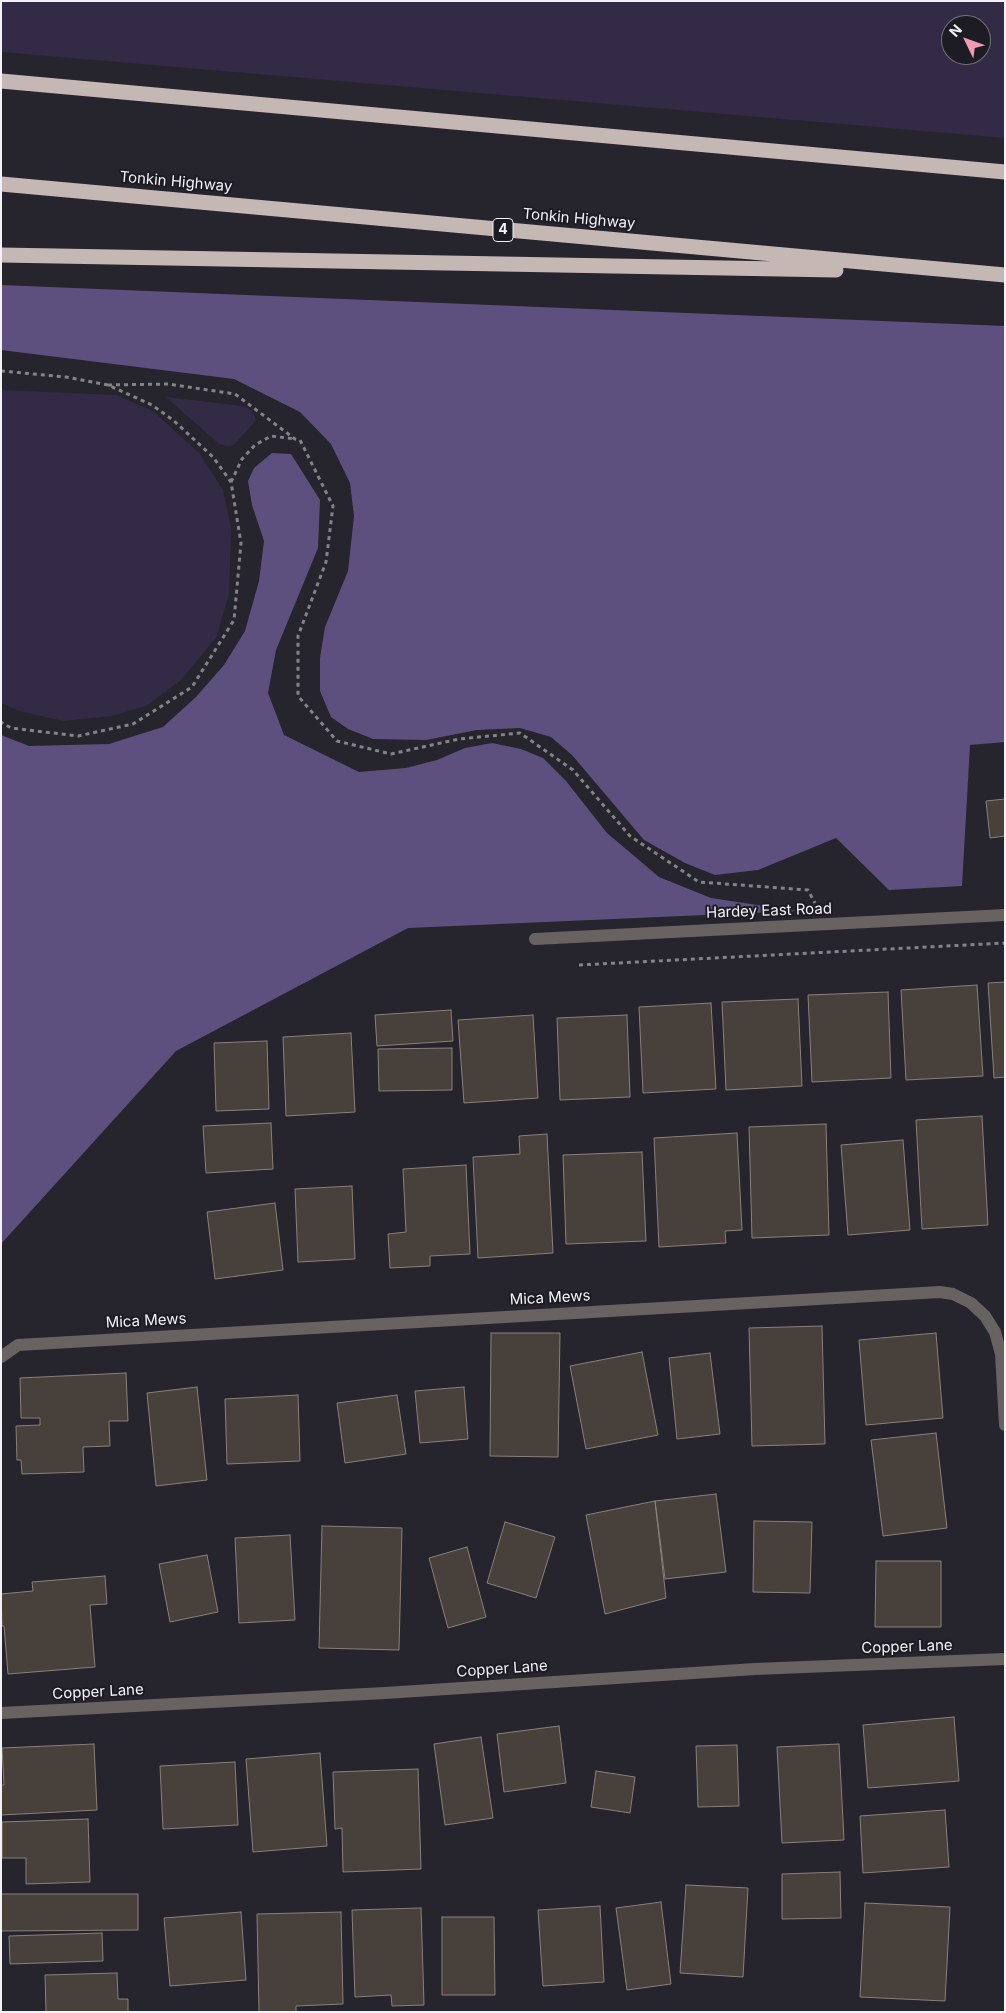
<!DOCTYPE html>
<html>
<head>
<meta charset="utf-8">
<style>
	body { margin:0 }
	#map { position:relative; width:1006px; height:2013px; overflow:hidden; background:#26242c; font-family:Inter,sans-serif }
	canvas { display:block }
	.frame { position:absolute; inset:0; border:2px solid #f3f2f7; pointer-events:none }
	.north { position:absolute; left:941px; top:15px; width:50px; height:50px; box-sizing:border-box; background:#1d1b23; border:1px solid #737178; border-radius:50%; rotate:312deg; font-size:14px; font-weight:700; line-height:20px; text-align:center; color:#f3f2f7 }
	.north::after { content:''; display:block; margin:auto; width:18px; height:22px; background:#f09ab4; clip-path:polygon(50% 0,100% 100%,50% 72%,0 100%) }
</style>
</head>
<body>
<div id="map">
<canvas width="1006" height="2013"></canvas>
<div class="frame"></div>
<div class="north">N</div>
</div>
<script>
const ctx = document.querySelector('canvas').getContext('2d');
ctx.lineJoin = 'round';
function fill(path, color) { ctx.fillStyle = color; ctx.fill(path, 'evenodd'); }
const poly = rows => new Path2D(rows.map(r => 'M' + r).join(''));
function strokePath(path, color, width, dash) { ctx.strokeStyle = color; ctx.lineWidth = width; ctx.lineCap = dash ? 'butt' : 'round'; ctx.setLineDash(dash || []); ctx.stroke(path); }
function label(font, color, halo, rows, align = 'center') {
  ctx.font = font + ' Inter,sans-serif'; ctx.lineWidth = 4; ctx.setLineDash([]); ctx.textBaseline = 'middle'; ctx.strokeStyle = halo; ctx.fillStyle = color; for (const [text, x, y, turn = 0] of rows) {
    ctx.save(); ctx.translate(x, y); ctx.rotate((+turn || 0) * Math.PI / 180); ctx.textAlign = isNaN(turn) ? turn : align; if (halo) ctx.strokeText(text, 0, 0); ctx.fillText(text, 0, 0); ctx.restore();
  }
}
const green = poly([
	[1,1,1005,1,1005,138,1,52],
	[951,25,981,25,981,55,951,55],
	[1,390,116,395,153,411,200,454,223,490,231,528,229,594,216,638,180,681,146,706,112,716,63,721,19,711,1,703],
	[166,397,243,406,252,411,256,420,235,444,229,447,219,444]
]);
const forest = poly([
	[1,285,1005,326,1005,742,970,745,962,886,889,890,836,838,758,870,715,875,685,863,644,840,572,755,551,737,520,728,477,730,426,740,373,739,348,729,331,717,320,691,320,658,325,627,348,571,354,516,350,483,331,444,300,412,234,379,1,350],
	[272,453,291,454,320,500,318,548,276,650,268,693,284,735,359,772,406,768,437,760,465,748,492,743,521,749,543,758,566,781,607,833,659,877,711,898,797,911,408,928,176,1051,1,1244,1,735,29,746,109,744,163,727,196,697,224,665,245,631,259,581,264,541,252,505,248,481,254,468]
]);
const building = poly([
	[1005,799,1005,836,990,838,986,801,1005,799],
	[1005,982,1005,1077,994,1078,988,983,1005,982],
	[977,985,983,1076,906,1080,901,990,977,985],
	[888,992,891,1078,812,1082,808,995,888,992],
	[798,999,802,1086,726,1090,722,1002,798,999],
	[711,1003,716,1089,643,1093,639,1007,711,1003],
	[451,1010,453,1041,377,1046,375,1015,451,1010],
	[533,1015,538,1098,464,1103,458,1020,533,1015],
	[627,1015,630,1097,560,1100,557,1018,627,1015],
	[351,1033,355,1112,286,1116,283,1037,351,1033],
	[267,1041,269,1109,216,1111,214,1043,267,1041],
	[452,1048,452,1090,379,1091,378,1049,452,1048],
	[982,1116,988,1225,922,1229,916,1120,982,1116],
	[271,1123,273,1169,206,1173,203,1126,271,1123],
	[826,1124,829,1235,752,1238,749,1127,826,1124],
	[737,1133,742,1230,725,1231,726,1243,659,1247,654,1138,737,1133],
	[547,1134,553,1253,478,1258,473,1157,520,1154,519,1136,547,1134],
	[903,1140,910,1230,848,1235,841,1145,903,1140],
	[642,1152,646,1241,566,1244,563,1155,642,1152],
	[466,1165,470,1254,430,1256,430,1266,390,1268,388,1234,406,1232,403,1169,466,1165],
	[352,1186,355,1259,298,1262,295,1189,352,1186],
	[275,1203,283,1270,215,1279,207,1212,275,1203],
	[822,1326,825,1444,752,1446,749,1328,822,1326],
	[491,1333,560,1333,558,1457,490,1456,491,1333],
	[936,1333,943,1418,866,1425,859,1340,936,1333],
	[642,1352,658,1435,586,1449,570,1366,642,1352],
	[710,1353,720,1434,677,1439,669,1358,710,1353],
	[126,1373,128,1421,109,1421,110,1446,83,1447,84,1472,22,1474,21,1460,17,1460,16,1426,40,1425,40,1418,21,1418,20,1378,126,1373],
	[197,1387,207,1480,156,1486,147,1393,197,1387],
	[464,1387,468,1439,420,1443,415,1391,464,1387],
	[298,1395,300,1461,227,1464,225,1399,298,1395],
	[397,1395,406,1454,345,1463,337,1403,397,1395],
	[936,1433,947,1528,883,1536,871,1440,936,1433],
	[716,1494,726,1572,665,1579,655,1501,716,1494],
	[655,1501,666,1598,605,1614,586,1515,655,1501],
	[754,1521,812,1522,810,1593,753,1592,754,1521],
	[505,1522,555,1537,536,1598,487,1583,505,1522],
	[322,1526,402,1528,399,1650,319,1648,322,1526],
	[290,1535,295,1620,239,1623,235,1538,290,1535],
	[467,1547,486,1617,448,1628,429,1558,467,1547],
	[207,1555,218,1612,170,1622,159,1564,207,1555],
	[876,1561,941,1561,941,1627,875,1627,876,1561],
	[105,1576,107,1604,90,1605,95,1667,8,1674,4,1626,2,1626,1,1594,33,1591,32,1582,105,1576],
	[954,1717,959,1781,868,1788,863,1725,954,1717],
	[559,1726,566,1783,504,1792,497,1734,559,1726],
	[481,1737,493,1818,445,1825,434,1744,481,1737],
	[94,1744,97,1810,1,1815,1,1785,4,1785,2,1748,94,1744],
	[839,1744,844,1840,782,1843,777,1747,839,1744],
	[737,1745,739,1806,698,1807,696,1746,737,1745],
	[320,1753,327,1846,253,1852,246,1759,320,1753],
	[235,1762,238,1825,163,1829,160,1766,235,1762],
	[418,1769,421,1869,343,1872,342,1828,335,1829,333,1772,418,1769],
	[596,1771,635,1777,630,1813,591,1807,596,1771],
	[945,1810,949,1867,863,1873,860,1816,945,1810],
	[88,1819,90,1882,26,1884,26,1858,2,1858,2,1822,88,1819],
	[840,1872,841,1918,782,1919,782,1874,840,1872],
	[686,1885,748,1888,743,1977,680,1973,686,1885],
	[1,1894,138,1894,138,1930,1,1931,1,1894],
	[661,1902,671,1984,627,1990,616,1908,661,1902],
	[865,1903,950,1907,945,2001,860,1997,865,1903],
	[600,1906,604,1982,543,1986,538,1910,600,1906],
	[421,1908,424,2005,392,2006,391,1995,355,1997,352,1910,421,1908],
	[241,1912,246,1980,170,1986,164,1918,241,1912],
	[341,1912,343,2004,296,2006,296,2012,259,2012,257,1914,341,1912],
	[442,1917,494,1917,495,1995,442,1995,442,1917],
	[102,1933,103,1961,10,1964,9,1936,102,1933],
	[117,1973,118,1999,128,1999,128,2012,46,2012,45,1975,117,1973]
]);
const path = poly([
	[1,371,66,377,108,385,152,405,173,420,213,457,231,482,241,543,234,620,192,687,133,724,78,736,11,728,1,722],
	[108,385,168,384,235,394,295,439,300,440,333,506,326,562,298,636,298,696,337,741,391,754,459,739,520,733,573,770,630,836,699,882,808,890,815,903],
	[231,482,242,459,255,445,271,436,295,439],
	[579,965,1005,943]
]);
const minor = poly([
	[535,939,1005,915],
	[1,1357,18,1345,940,1292,953,1294,971,1303,985,1316,995,1332,1001,1354,1005,1425],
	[1,1713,385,1693,755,1669,1005,1659]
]);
const motorway = poly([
	[1,81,1005,172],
	[1,184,1005,275],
	[1,255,836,270]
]);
const shields = [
	[503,230,20]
];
const shieldNames = [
	["4",503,230]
];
const streetNames = [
	["Tonkin Highway",176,182,5],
	["Tonkin Highway",579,219,5],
	["Hardey East Road",769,911,-2],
	["Mica Mews",550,1298,-3],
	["Mica Mews",146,1321,-3],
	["Copper Lane",907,1647,-2],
	["Copper Lane",502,1669,-4],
	["Copper Lane",98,1692,-3]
];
fill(green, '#332b46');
fill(forest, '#5e507e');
fill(building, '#48403a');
strokePath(building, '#8a817a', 1);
strokePath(path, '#85838a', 3, [4, 4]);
strokePath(minor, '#686361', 12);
strokePath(motorway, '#c5b8b4', 15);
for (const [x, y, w] of shields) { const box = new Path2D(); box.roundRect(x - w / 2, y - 11.5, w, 23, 4); ctx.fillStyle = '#1d1b23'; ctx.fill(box); strokePath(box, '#f3f2f7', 1); }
label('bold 14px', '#f3f2f7', null, shieldNames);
label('15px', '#f3f2f7', '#1d1b23', streetNames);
</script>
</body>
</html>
